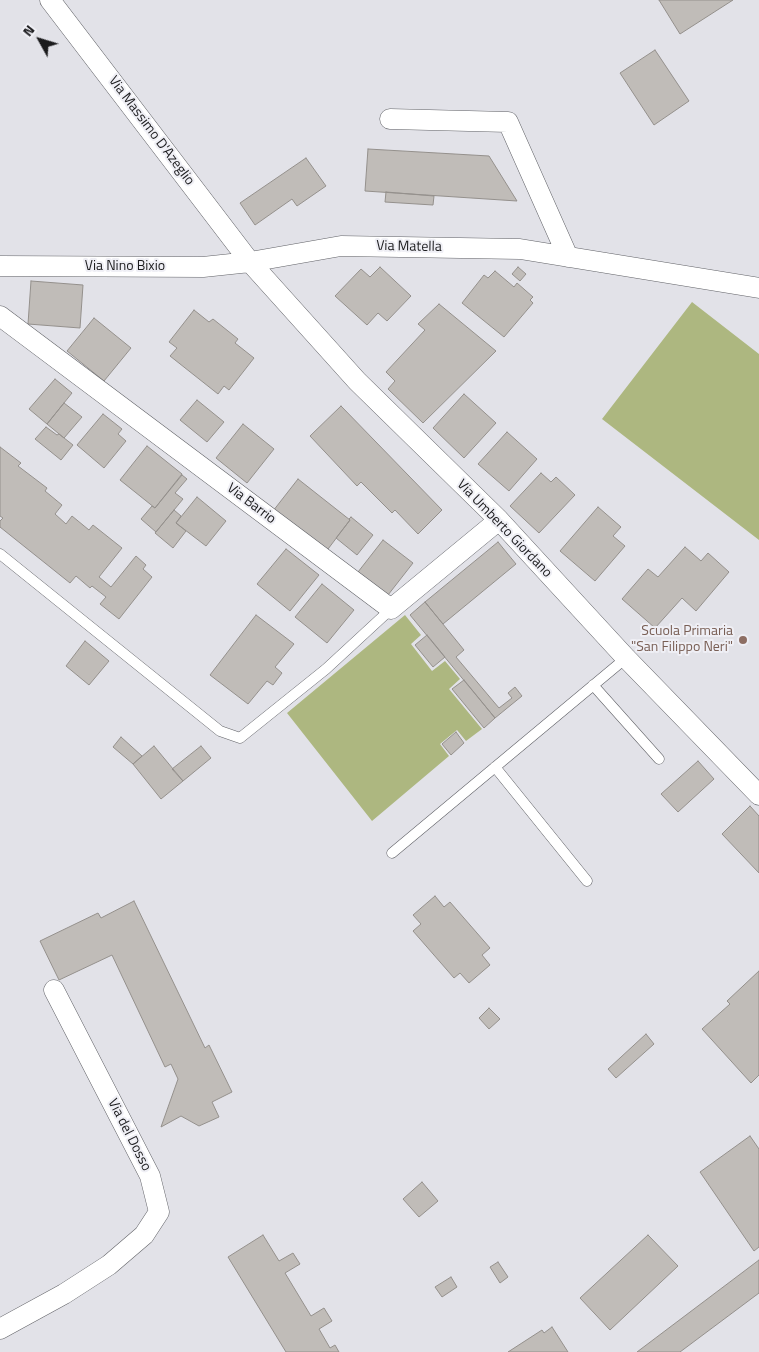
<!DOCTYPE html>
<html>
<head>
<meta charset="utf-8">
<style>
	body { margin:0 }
	#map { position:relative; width:759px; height:1352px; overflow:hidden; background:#e2e2e8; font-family:"Titillium Web",sans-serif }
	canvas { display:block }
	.north { position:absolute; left:15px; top:15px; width:50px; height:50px; -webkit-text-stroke:4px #efeff5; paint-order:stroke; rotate:309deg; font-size:14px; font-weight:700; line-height:20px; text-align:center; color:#1b1b1d }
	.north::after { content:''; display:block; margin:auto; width:18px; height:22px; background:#1b1b1d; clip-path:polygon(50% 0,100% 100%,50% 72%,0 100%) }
</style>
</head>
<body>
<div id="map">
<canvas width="759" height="1352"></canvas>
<div class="north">N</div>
</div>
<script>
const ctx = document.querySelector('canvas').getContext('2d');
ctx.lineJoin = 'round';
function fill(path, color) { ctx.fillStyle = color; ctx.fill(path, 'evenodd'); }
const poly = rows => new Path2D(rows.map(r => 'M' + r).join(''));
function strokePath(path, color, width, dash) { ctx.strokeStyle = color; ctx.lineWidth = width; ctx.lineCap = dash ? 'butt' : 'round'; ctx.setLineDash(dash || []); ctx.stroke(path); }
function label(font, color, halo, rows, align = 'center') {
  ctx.font = font + ' "Titillium Web",sans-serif'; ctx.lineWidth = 4; ctx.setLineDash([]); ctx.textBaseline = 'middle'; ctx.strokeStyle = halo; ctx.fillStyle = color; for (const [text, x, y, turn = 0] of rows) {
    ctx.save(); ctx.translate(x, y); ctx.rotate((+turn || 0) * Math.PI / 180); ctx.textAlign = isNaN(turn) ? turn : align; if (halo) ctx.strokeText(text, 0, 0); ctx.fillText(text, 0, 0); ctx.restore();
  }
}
const green = poly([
	[692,302,759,354,759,540,602,419],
	[405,615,421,635,411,644,432,671,445,661,460,679,449,689,482,729,466,741,457,730,440,744,449,756,372,821,287,713]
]);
const building = poly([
	[659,0,733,0,680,34,659,0],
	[655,50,689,101,654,125,620,73,655,50],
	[368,149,489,156,517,201,365,191,368,149],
	[306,158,326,186,297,206,292,199,255,225,240,203,306,158],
	[386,192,434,196,433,205,385,202,386,192],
	[380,267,411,296,387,321,378,313,367,325,335,296,361,269,370,277,380,267],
	[518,267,526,274,520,281,512,274,518,267],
	[495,271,514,287,517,283,533,297,530,300,533,303,504,337,462,303,484,275,488,278,495,271],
	[31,281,83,285,80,328,28,324,31,281],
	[439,304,496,351,423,423,388,389,395,381,386,372,425,330,418,324,439,304],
	[194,310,209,322,213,319,238,339,235,343,254,358,229,390,224,386,218,394,170,356,177,348,169,342,194,310],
	[94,318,131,348,104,381,67,351,94,318],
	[55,379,72,393,47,424,29,409,55,379],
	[464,394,496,423,464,458,433,428,464,394],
	[197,400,224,422,207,442,180,420,197,400],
	[64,403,82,417,64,438,47,424,64,403],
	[341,406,442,510,418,534,395,510,392,513,361,482,357,486,310,436,341,406],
	[103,414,122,429,118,434,126,441,104,468,77,445,103,414],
	[243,424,274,449,247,483,216,458,243,424],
	[46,427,57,435,59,434,73,445,61,460,35,439,46,427],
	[507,432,537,459,509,491,478,464,507,432],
	[147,446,182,474,155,508,120,480,147,446],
	[0,447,21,463,18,466,47,488,45,491,62,505,55,514,66,524,72,516,89,530,93,525,122,548,99,577,111,587,136,556,146,565,143,569,152,577,119,619,100,604,106,597,92,586,90,588,76,576,70,583,0,527,0,521,3,518,0,516,0,447],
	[541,473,551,482,556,477,575,495,539,533,510,506,541,473],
	[182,475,187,479,175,493,183,499,156,532,141,519,152,506,155,508,182,475],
	[298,479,350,520,325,553,273,511,298,479],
	[197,497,226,521,206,546,176,523,197,497],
	[598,507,621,527,613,536,625,546,595,581,560,551,598,507],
	[174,510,181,516,176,523,186,531,173,548,155,533,174,510],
	[351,517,373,535,357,555,336,538,350,520,349,519,351,517],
	[383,540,413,563,388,595,358,572,383,540],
	[498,542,516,564,443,624,425,602,498,542],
	[685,547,701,561,708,553,729,572,696,611,682,598,655,628,622,599,648,569,658,577,685,547],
	[286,549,319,575,290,611,257,584,286,549],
	[322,584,354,610,327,643,295,617,322,584],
	[425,602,464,650,456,657,499,708,512,698,508,693,515,687,522,696,495,718,410,615,425,602],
	[256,615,294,644,275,667,282,673,273,685,267,681,248,704,210,675,256,615],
	[427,635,445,657,433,667,415,645,427,635],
	[85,641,109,661,89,685,66,666,85,641],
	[464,680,495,718,484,728,452,689,464,680],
	[456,732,464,743,451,755,442,744,456,732],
	[121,737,142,756,133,764,113,747,121,737],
	[154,746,183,781,161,799,133,764,154,746],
	[201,746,211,758,183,781,172,769,201,746],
	[698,761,714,779,678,812,661,794,698,761],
	[750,806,759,816,759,873,722,834,750,806],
	[435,896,444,907,450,902,490,948,482,955,490,965,469,983,460,973,454,978,413,931,421,924,413,915,435,896],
	[134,901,205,1048,209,1045,232,1092,212,1102,219,1117,199,1126,181,1116,161,1127,178,1079,171,1064,165,1067,112,955,59,980,40,941,98,913,101,918,134,901],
	[759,971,759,1075,751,1083,702,1029,730,1004,727,1001,759,971],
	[489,1008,500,1019,489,1029,479,1018,489,1008],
	[646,1034,654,1044,616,1078,608,1069,646,1034],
	[750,1136,759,1149,759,1247,754,1251,700,1172,750,1136],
	[422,1182,438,1201,419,1217,403,1199,422,1182],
	[263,1235,279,1261,293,1253,300,1264,285,1273,311,1316,324,1308,332,1321,319,1329,330,1348,335,1345,339,1352,286,1352,228,1257,263,1235],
	[648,1235,678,1266,610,1330,580,1298,648,1235],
	[759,1260,759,1293,680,1352,637,1352,759,1260],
	[498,1262,508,1277,500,1283,490,1267,498,1262],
	[451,1277,457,1287,442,1297,435,1287,451,1277],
	[552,1327,568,1352,508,1352,542,1330,544,1333,552,1327]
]);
const lane = poly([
	[0,554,220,731,240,738,326,669,391,609],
	[593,685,659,759],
	[495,767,587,881],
	[392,853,626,658]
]);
const street = poly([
	[50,0,250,262,357,381,499,520,626,658,759,795],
	[390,119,508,122,568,257],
	[0,266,203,267,250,262,341,246,520,249,759,288],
	[0,316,391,609,499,520],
	[0,1329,64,1294,109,1265,144,1235,159,1212,150,1176,54,990]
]);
const markers = [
	[743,640,5,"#8d6e63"]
];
const streetNames = [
	["Via Massimo D'Azeglio",151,131,53],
	["Via Matella",409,247,1],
	["Via Nino Bixio",125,267],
	["Via Barrio",251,504,37],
	["Via Umberto Giordano",504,529,46],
	["Via del Dosso",129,1135,63]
];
const educationNames = [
	["Scuola Primaria",733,632],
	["\"San Filippo Neri\"",733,648]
];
fill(green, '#adb780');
fill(building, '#c0bcb8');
strokePath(building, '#94908c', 1);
strokePath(lane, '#616267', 11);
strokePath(street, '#616267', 21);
strokePath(lane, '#fff', 10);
strokePath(street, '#fff', 20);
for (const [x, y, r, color] of markers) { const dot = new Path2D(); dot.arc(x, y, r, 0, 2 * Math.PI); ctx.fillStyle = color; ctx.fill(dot); strokePath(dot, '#efeff5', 2); }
label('14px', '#1b1b1d', '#efeff5', streetNames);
label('14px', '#785e54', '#efeff5', educationNames, 'right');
</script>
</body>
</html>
